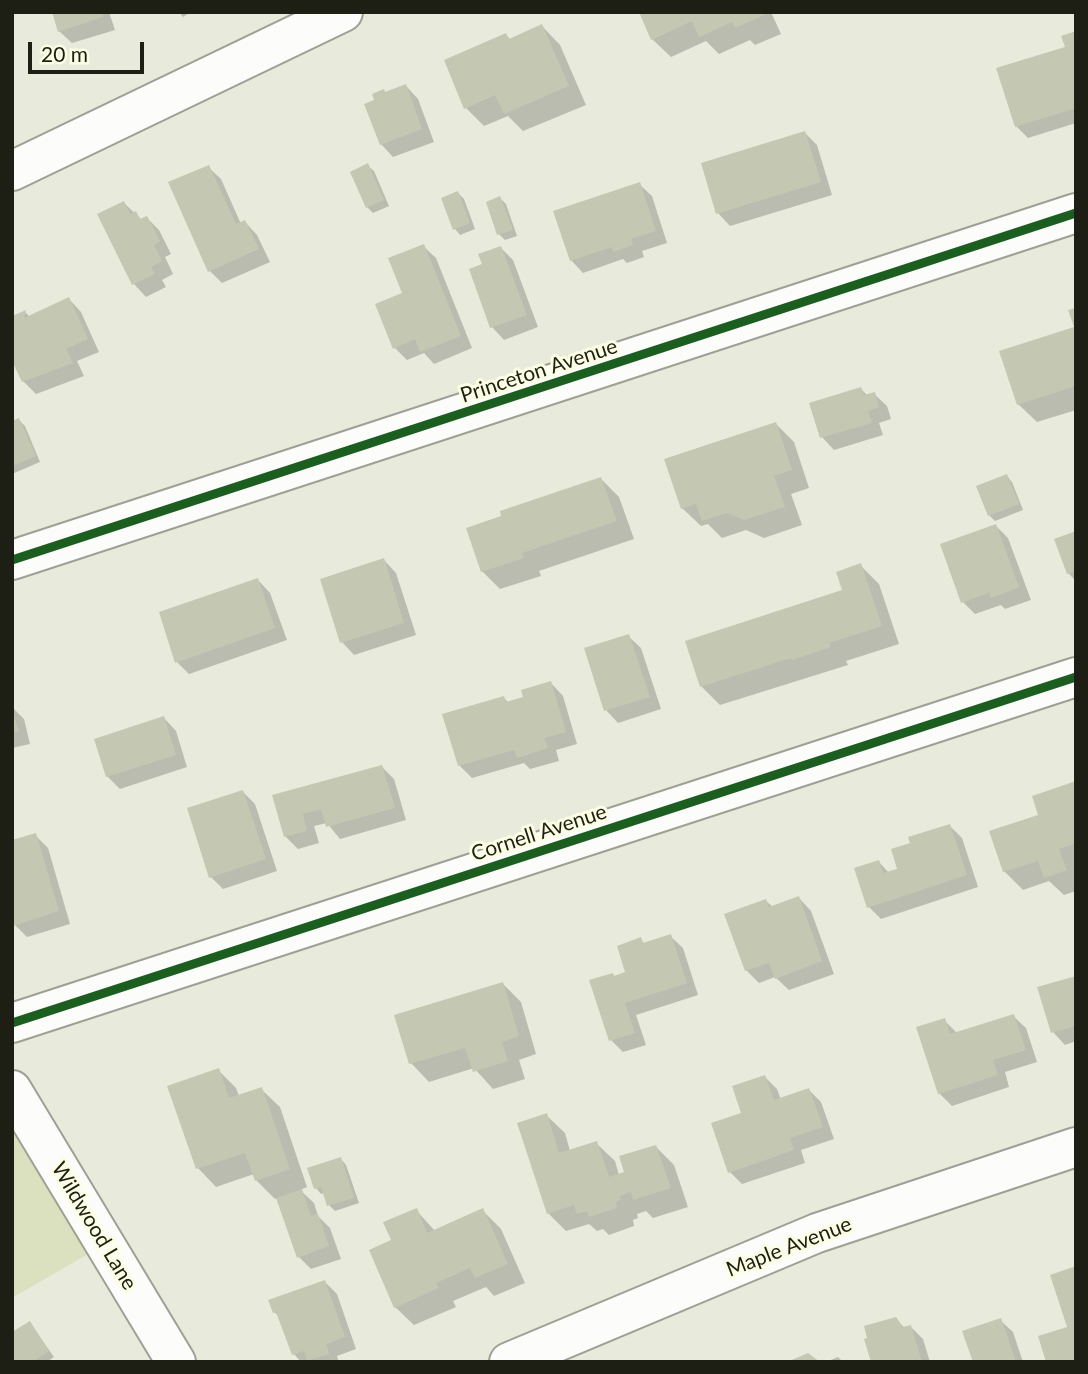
<!DOCTYPE html>
<html>
<head>
<meta charset="utf-8">
<style>
	body { margin:0 }
	#map { position:relative; width:1088px; height:1374px; overflow:hidden; background:#e8ebdb; font-family:Lato,sans-serif }
	canvas { display:block }
	.frame { position:absolute; inset:0; border:14px solid #1d1e14; pointer-events:none }
	.scale { position:absolute; left:28px; top:42px; width:116px; height:32px; box-sizing:border-box; border:4px solid #1d1e14; border-top:0; padding-left:9px; font-size:21px; line-height:24px; white-space:nowrap; color:#1d1e14; -webkit-text-stroke:5px #fbfee2; paint-order:stroke }
</style>
</head>
<body>
<div id="map">
<canvas width="1088" height="1374"></canvas>
<div class="frame"></div>
<div class="scale">20 m</div>
</div>
<script>
const ctx = document.querySelector('canvas').getContext('2d');
ctx.lineJoin = 'round';
function fill(path, color) { ctx.fillStyle = color; ctx.fill(path, 'evenodd'); }
const poly = rows => new Path2D(rows.map(r => 'M' + r).join(''));
function strokePath(path, color, width, dash) { ctx.strokeStyle = color; ctx.lineWidth = width; ctx.lineCap = dash ? 'butt' : 'round'; ctx.setLineDash(dash || []); ctx.stroke(path); }
function label(font, color, halo, rows, align = 'center') {
  ctx.font = font + ' Lato,sans-serif'; ctx.lineWidth = 6; ctx.setLineDash([]); ctx.textBaseline = 'middle'; ctx.strokeStyle = halo; ctx.fillStyle = color; for (const [text, x, y, turn = 0] of rows) {
    ctx.save(); ctx.translate(x, y); ctx.rotate((+turn || 0) * Math.PI / 180); ctx.textAlign = isNaN(turn) ? turn : align; if (halo) ctx.strokeText(text, 0, 0); ctx.fillText(text, 0, 0); ctx.restore();
  }
}
const green = poly([
	[12,1130,88,1254,12,1298]
]);
const shadow = poly([
	[53,12,109,12,115,30,72,43,59,31],
	[179,12,191,12,183,17],
	[641,12,771,12,781,34,755,45,750,40,719,54,706,41,671,57,652,39],
	[542,26,560,45,586,105,523,131,508,116,484,126,466,108,506,35,511,40],
	[1076,33,1076,123,1028,138,1016,126],
	[406,86,418,99,434,142,393,157,381,144,386,94],
	[805,133,817,145,832,195,730,226,718,213],
	[368,166,374,171,389,206,373,213,367,207],
	[208,167,221,179,241,224,245,222,257,235,270,262,222,283,210,271],
	[639,184,652,196,667,243,642,251,644,257,627,263,623,259,583,273,571,260],
	[458,193,464,199,475,229,460,235,455,229],
	[500,198,506,204,517,236,505,240,499,234],
	[124,203,142,220,147,218,159,230,171,254,165,257,173,274,162,280,166,287,146,297,134,284,100,214],
	[423,246,436,258,472,348,434,364,424,353,407,360,395,348,405,294],
	[501,248,513,260,538,327,504,340,492,327,484,265],
	[69,299,81,312,99,352,77,361,84,376,36,394,23,381,12,357,25,312,30,317],
	[1076,328,1076,410,1037,422,1018,404],
	[861,389,868,396,874,394,887,406,891,419,879,423,883,435,834,450,822,437],
	[19,420,25,426,40,462,12,474,12,423],
	[776,424,794,442,809,488,791,494,802,525,764,538,746,530,722,538,708,524,701,526,682,508],
	[1007,476,1012,482,1023,510,995,521,989,515],
	[601,479,619,497,634,539,539,571,541,576,500,589,482,571],
	[996,526,1008,538,1031,600,1005,609,1001,605,975,614,963,602],
	[1076,532,1076,581,1068,573],
	[384,560,396,573,416,635,354,655,342,642],
	[860,565,879,584,899,644,846,661,848,665,720,705,701,686,844,591],
	[258,580,270,593,287,640,189,674,177,662],
	[628,636,641,648,661,709,618,723,606,710],
	[551,683,563,696,577,744,556,750,559,761,530,769,524,763,472,778,459,765,504,698,509,703,525,698],
	[12,707,24,719,30,744,12,748],
	[164,718,176,731,187,767,120,789,107,776],
	[382,767,394,779,406,820,340,839,327,823,314,826,319,843,298,849,285,836,274,797],
	[1076,783,1076,891,1064,895,1049,881,1023,890,1004,871,1040,816],
	[243,792,255,804,277,871,223,889,211,877],
	[950,826,962,838,978,887,881,919,869,907,879,862,889,873,899,870],
	[35,835,48,848,70,924,27,937,15,925,12,915,12,842],
	[799,898,811,911,834,974,789,990,775,977,759,983,746,970,766,901,773,907],
	[670,936,683,948,698,995,636,1015,646,1045,623,1052,611,1040,613,975,616,977,627,973,640,939,645,944],
	[1076,977,1076,1041,1065,1045,1053,1032],
	[503,984,521,1002,536,1054,519,1060,525,1079,493,1089,474,1068,429,1082,411,1063],
	[1013,1016,1026,1028,1037,1062,1005,1072,1009,1087,952,1106,939,1093,944,1020,957,1033],
	[218,1070,236,1088,239,1096,261,1089,280,1107,307,1187,300,1190,314,1203,318,1216,330,1228,341,1259,311,1269,299,1257,278,1198,275,1199,257,1181,254,1174,216,1187,198,1168,169,1087],
	[765,1077,777,1089,781,1100,809,1090,821,1102,834,1139,801,1150,805,1163,742,1184,730,1172,743,1114],
	[546,1115,565,1133,570,1151,596,1143,615,1161,619,1175,626,1173,656,1147,674,1165,688,1207,653,1218,646,1211,637,1214,638,1218,633,1220,634,1226,609,1235,603,1229,597,1231,589,1224,566,1231,548,1213],
	[341,1159,346,1165,359,1203,335,1211,329,1205,325,1193,321,1194,316,1188],
	[416,1210,435,1231,483,1211,501,1229,525,1283,494,1296,486,1287,453,1301,456,1307,414,1325,395,1307,394,1241],
	[325,1282,337,1294,356,1349,337,1356,339,1362,301,1362,294,1354,281,1318,274,1312],
	[895,1319,905,1328,911,1327,923,1339,930,1362,873,1362],
	[1000,1320,1013,1332,1023,1362,975,1362],
	[30,1323,54,1357,47,1362,12,1362],
	[838,1357,843,1362,826,1362]
]);
const building = poly([
	[52,12,102,12,103,17,58,32],
	[639,12,762,12,764,15,735,28,732,22,699,37,692,21,651,40],
	[542,24,569,86,504,114,495,95,464,109,444,60,506,33,509,39],
	[1076,31,1076,108,1015,127,996,68,1065,47,1061,36],
	[406,84,422,129,380,145,364,104,374,100,372,94,384,89,385,92],
	[805,131,821,182,716,214,701,163],
	[368,163,384,200,366,208,350,172],
	[209,165,236,224,245,220,259,249,208,272,168,182],
	[640,182,656,231,631,239,633,245,613,252,612,247,570,261,553,211],
	[458,191,470,223,453,230,441,198],
	[500,196,513,230,497,235,486,202],
	[124,201,130,214,136,211,140,219,147,216,160,241,154,245,162,261,151,267,155,274,132,285,97,214],
	[424,244,461,336,420,352,415,339,393,349,375,304,402,293,388,258],
	[501,246,527,315,490,328,469,269,482,264,478,254],
	[69,297,88,339,66,349,73,363,22,382,12,361,12,316,26,310,24,318],
	[1076,308,1076,386,1017,405,999,351,1074,327,1068,310],
	[861,387,864,395,875,392,879,407,868,411,872,423,820,438,809,403],
	[19,418,36,456,12,466,12,421],
	[776,422,792,470,774,476,785,507,744,520,727,513,702,521,696,504,681,509,664,459],
	[1007,474,1019,504,988,516,976,486],
	[601,477,617,521,522,553,524,558,481,572,466,528,501,516,500,511],
	[996,524,1019,587,991,598,989,593,961,603,940,544],
	[1076,531,1076,571,1067,574,1054,539],
	[384,558,404,623,340,643,320,579],
	[861,563,882,626,829,643,831,647,792,660,791,658,700,687,685,641,842,590,836,572],
	[258,578,275,628,175,663,159,612],
	[629,634,650,697,604,711,584,648],
	[551,681,566,732,544,738,548,748,517,758,514,750,458,766,442,714,504,696,506,702,523,697,521,690],
	[12,709,19,731,12,733],
	[164,716,176,755,106,777,94,739],
	[382,765,395,808,326,827,321,809,303,814,307,831,284,837,272,795],
	[1076,781,1076,843,1059,849,1067,870,1044,878,1038,861,1003,872,989,831,1038,815,1032,796],
	[243,790,266,859,209,878,187,808],
	[950,824,967,875,867,908,854,868,879,860,883,873,897,869,891,849,910,843,908,837],
	[36,833,59,911,13,926,12,840],
	[799,896,822,961,775,979,769,963,745,971,724,914,766,899,769,907],
	[671,934,687,983,625,1003,635,1033,609,1041,589,980,613,973,614,976,625,972,617,946,641,937,643,943],
	[1076,976,1076,1026,1051,1033,1037,987],
	[503,982,519,1036,502,1042,508,1061,473,1072,465,1048,409,1064,394,1015],
	[1014,1014,1026,1050,993,1060,998,1075,938,1094,916,1027,945,1018,950,1034],
	[219,1068,229,1098,262,1087,290,1169,255,1181,245,1153,196,1169,167,1086],
	[765,1075,774,1100,809,1088,823,1127,790,1138,794,1150,728,1173,711,1123,741,1113,732,1086],
	[547,1113,559,1153,597,1141,609,1177,624,1172,619,1156,656,1145,671,1188,633,1200,631,1192,620,1196,621,1200,616,1202,617,1208,589,1217,587,1211,577,1214,574,1205,547,1214,517,1123],
	[341,1157,354,1198,327,1206,321,1187,314,1189,307,1168],
	[302,1189,311,1216,318,1214,329,1246,297,1258,276,1198],
	[417,1208,427,1233,483,1208,508,1264,475,1278,470,1268,436,1283,439,1288,394,1308,369,1250,391,1240,383,1222],
	[1076,1266,1076,1362,1046,1362,1038,1336,1067,1327,1050,1275],
	[325,1280,345,1337,326,1344,329,1354,307,1361,304,1351,292,1355,276,1312,273,1313,268,1300],
	[896,1317,903,1327,911,1325,922,1362,871,1362,864,1339,867,1338,864,1326],
	[1001,1318,1016,1362,973,1362,962,1331],
	[30,1321,49,1351,32,1362,12,1362,12,1332],
	[808,1353,820,1362,787,1362]
]);
const street = poly([
	[12,171,343,12],
	[12,560,1076,213],
	[12,1023,1076,677],
	[12,1090,176,1362]
]);
const secondary = poly([
	[509,1362,817,1233,1076,1147]
]);
const cycleway = poly([
	[12,560,1076,213],
	[12,1023,1076,677]
]);
const streetNames = [
	["Princeton Avenue",539,371,-18],
	["Cornell Avenue",539,833,-18],
	["Wildwood Lane",94,1226,59],
	["Maple Avenue",789,1247,-21]
];
fill(green, '#dbe0be');
fill(shadow, '#0003');
fill(building, '#c4c7b1');
strokePath(street, '#9ea095', 42);
strokePath(secondary, '#9ea095', 42);
strokePath(street, '#fcfcfa', 38);
strokePath(secondary, '#fcfcfa', 38);
strokePath(cycleway, '#1b5e20', 9);
label('21px', '#1d1e14', '#fbfee2', streetNames);
</script>
</body>
</html>
